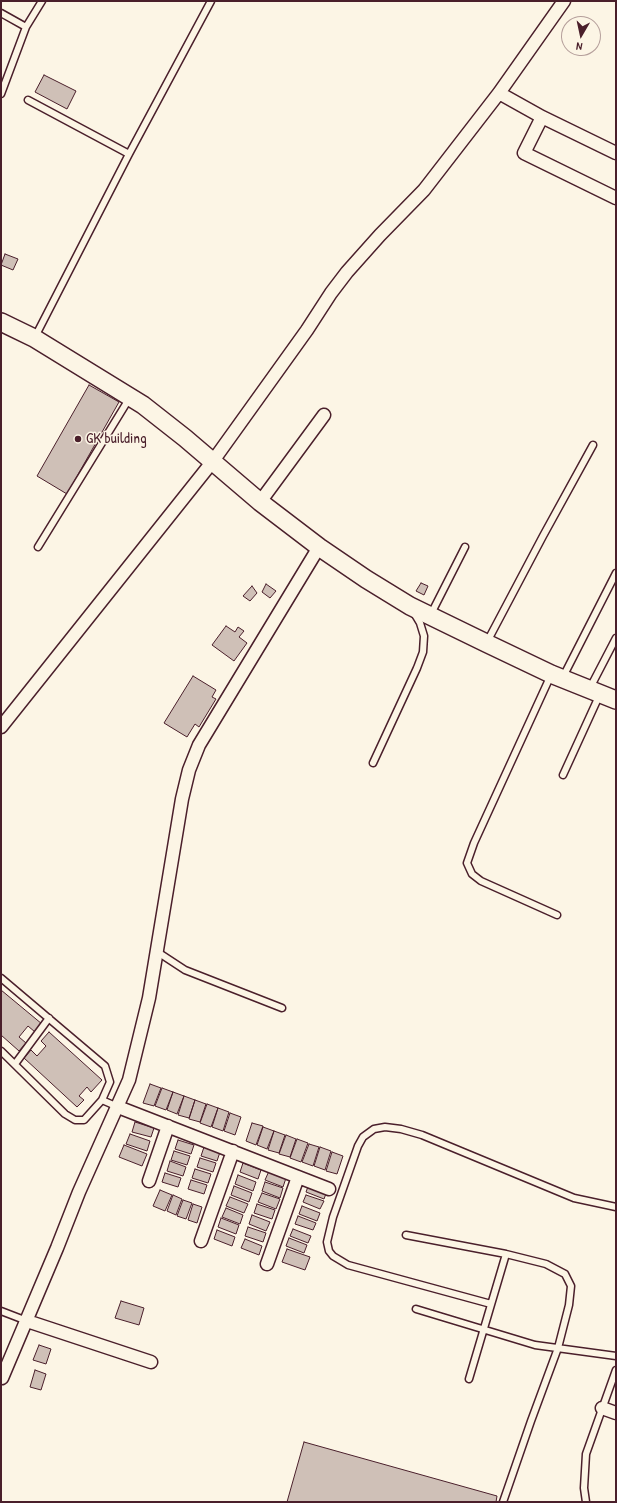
<!DOCTYPE html>
<html>
<head>
<meta charset="utf-8">
<style>
	body { margin:0 }
	#map { position:relative; width:617px; height:1503px; overflow:hidden; background:#fcf5e5; font-family:"Patrick Hand",sans-serif }
	canvas { display:block }
	.frame { position:absolute; inset:0; border:2px solid #4a1f2b; pointer-events:none }
	.north { position:absolute; left:561px; top:16px; width:40px; height:40px; box-sizing:border-box; background:#fcf5e5; border:1px solid #b59f9b; border-radius:50%; rotate:189deg; font-size:11px; font-weight:700; line-height:16px; text-align:center; color:#4a1f2b }
	.north::after { content:''; display:block; margin:auto; width:14px; height:18px; background:#4a1f2b; clip-path:polygon(50% 0,100% 100%,50% 72%,0 100%) }
</style>
</head>
<body>
<div id="map">
<canvas width="617" height="1503"></canvas>
<div class="frame"></div>
<div class="north">N</div>
</div>
<script>
const ctx = document.querySelector('canvas').getContext('2d');
ctx.lineJoin = 'round';
function fill(path, color) { ctx.fillStyle = color; ctx.fill(path, 'evenodd'); }
const poly = rows => new Path2D(rows.map(r => 'M' + r).join(''));
function strokePath(path, color, width, dash) { ctx.strokeStyle = color; ctx.lineWidth = width; ctx.lineCap = dash ? 'butt' : 'round'; ctx.setLineDash(dash || []); ctx.stroke(path); }
function label(font, color, halo, rows, align = 'center') {
  ctx.font = font + ' "Patrick Hand",sans-serif'; ctx.lineWidth = 3; ctx.setLineDash([]); ctx.textBaseline = 'middle'; ctx.strokeStyle = halo; ctx.fillStyle = color; for (const [text, x, y, turn = 0] of rows) {
    ctx.save(); ctx.translate(x, y); ctx.rotate((+turn || 0) * Math.PI / 180); ctx.textAlign = isNaN(turn) ? turn : align; if (halo) ctx.strokeText(text, 0, 0); ctx.fillText(text, 0, 0); ctx.restore();
  }
}
const building = poly([
	[44,75,76,91,67,109,35,92,44,75],
	[5,254,18,259,13,270,1,265,5,254],
	[89,385,119,402,67,494,37,476,89,385],
	[421,583,428,586,424,595,416,591,421,583],
	[266,584,276,591,270,598,262,592,266,584],
	[252,586,257,593,250,601,243,596,252,586],
	[226,626,235,632,238,627,244,631,239,637,247,643,234,661,212,645,226,626],
	[193,676,216,690,212,697,216,699,199,727,195,724,187,737,164,723,193,676],
	[1,990,42,1024,35,1032,28,1026,19,1037,26,1043,19,1051,1,1035,1,990],
	[49,1032,102,1080,91,1092,87,1087,79,1096,84,1100,77,1107,24,1058,31,1050,37,1056,46,1046,41,1041,49,1032],
	[150,1084,161,1088,154,1106,143,1103,150,1084],
	[162,1088,173,1092,166,1110,155,1106,162,1088],
	[173,1092,184,1096,177,1114,167,1110,173,1092],
	[184,1096,195,1100,189,1118,178,1115,184,1096],
	[195,1100,206,1104,200,1122,189,1119,195,1100],
	[207,1104,218,1108,211,1127,200,1123,207,1104],
	[218,1108,229,1112,223,1131,212,1127,218,1108],
	[230,1113,241,1117,235,1135,224,1131,230,1113],
	[135,1122,154,1128,151,1137,132,1132,135,1122],
	[252,1123,263,1126,256,1145,246,1141,252,1123],
	[263,1127,274,1131,267,1149,257,1145,263,1127],
	[274,1131,285,1135,279,1153,268,1150,274,1131],
	[130,1134,150,1141,147,1151,126,1144,130,1134],
	[286,1135,296,1139,290,1157,279,1154,286,1135],
	[297,1139,308,1143,301,1162,290,1158,297,1139],
	[178,1140,194,1145,191,1154,175,1149,178,1140],
	[309,1144,319,1147,313,1166,302,1162,309,1144],
	[124,1145,147,1154,142,1166,119,1157,124,1145],
	[204,1147,220,1152,217,1161,201,1156,204,1147],
	[320,1147,331,1151,325,1170,314,1166,320,1147],
	[174,1151,190,1156,187,1165,171,1160,174,1151],
	[332,1152,343,1156,337,1174,326,1171,332,1152],
	[200,1158,216,1163,213,1172,197,1167,200,1158],
	[170,1161,186,1167,183,1176,167,1171,170,1161],
	[243,1163,261,1170,258,1179,240,1172,243,1163],
	[195,1169,211,1174,208,1183,192,1178,195,1169],
	[269,1171,286,1178,283,1187,265,1180,269,1171],
	[165,1173,181,1178,178,1187,162,1182,165,1173],
	[238,1175,256,1182,253,1191,235,1184,238,1175],
	[191,1180,207,1185,204,1194,188,1189,191,1180],
	[265,1182,283,1188,280,1198,262,1191,265,1182],
	[309,1184,327,1191,324,1199,306,1192,309,1184],
	[234,1186,252,1193,249,1202,231,1195,234,1186],
	[160,1190,172,1195,165,1211,153,1206,160,1190],
	[262,1193,280,1199,276,1209,258,1202,262,1193],
	[173,1195,182,1199,176,1215,167,1211,173,1195],
	[306,1195,324,1201,320,1209,303,1202,306,1195],
	[230,1197,248,1204,244,1213,226,1206,230,1197],
	[183,1200,192,1203,186,1219,177,1216,183,1200],
	[193,1204,202,1207,197,1223,188,1220,193,1204],
	[257,1204,275,1210,272,1219,254,1213,257,1204],
	[302,1206,320,1213,317,1221,299,1214,302,1206],
	[226,1208,243,1215,240,1224,222,1217,226,1208],
	[252,1215,270,1222,266,1231,249,1224,252,1215],
	[298,1216,316,1223,313,1230,295,1224,298,1216],
	[221,1218,239,1225,236,1234,218,1227,221,1218],
	[248,1227,266,1233,263,1242,245,1236,248,1227],
	[293,1229,311,1236,308,1243,290,1236,293,1229],
	[217,1230,235,1237,232,1246,214,1239,217,1230],
	[289,1238,307,1245,304,1253,286,1246,289,1238],
	[245,1239,262,1246,259,1255,241,1248,245,1239],
	[287,1249,310,1257,305,1270,282,1262,287,1249],
	[121,1301,144,1308,139,1325,115,1318,121,1301],
	[39,1345,51,1349,46,1364,33,1360,39,1345],
	[35,1370,46,1374,41,1390,30,1387,35,1370],
	[304,1442,497,1496,496,1502,287,1502,304,1442]
]);
const service = poly([
	[1,13,26,27],
	[1,94,26,27,42,1],
	[28,100,129,154],
	[35,337,129,154,211,1],
	[38,547,129,399],
	[431,614,465,547],
	[487,642,543,536,593,445],
	[551,675,474,843,467,863,472,874,481,881,557,915],
	[563,677,616,573],
	[590,688,616,638],
	[373,763,417,668,423,652,424,636,420,623,414,613],
	[563,775,600,694],
	[156,951,185,970,282,1008],
	[1,978,105,1066,110,1082,102,1100,84,1120,75,1120,65,1114,1,1051],
	[15,1064,49,1018],
	[102,1100,118,1107],
	[406,1235,506,1254,546,1264,565,1274,571,1286,569,1305,558,1348,531,1421,503,1502],
	[491,1304,348,1265,333,1256,329,1251,327,1242,333,1217,358,1146,363,1137,374,1129,385,1127,401,1129,422,1135,574,1198,616,1207],
	[416,1309,535,1345,616,1356],
	[1,1311,27,1321],
	[469,1379,506,1254],
	[586,1502,584,1488,586,1454,616,1370]
]);
const minor = poly([
	[499,93,542,117,616,153],
	[542,117,524,153,616,198],
	[260,502,324,415],
	[1,727,213,461,307,330,331,293,347,272,380,235,424,190,499,93,564,1],
	[118,1107,329,1189],
	[149,1181,168,1126],
	[201,1241,233,1151],
	[267,1264,298,1177],
	[27,1321,151,1362],
	[2,1378,57,1248,79,1192,129,1080,149,998,182,799,189,770,199,745,319,547],
	[602,1408,616,1413]
]);
const secondary = poly([
	[1,322,34,338,143,405,185,438,260,502,319,547,366,579,410,606,486,643,551,674,616,700]
]);
const markers = [
	[78,439,4,"#4a1f2b"]
];
const poiNames = [
	["GK building",86,439]
];
fill(building, '#cfc0b7');
strokePath(building, '#4a1f2b', 1);
strokePath(service, '#4a1f2b', 9);
strokePath(minor, '#4a1f2b', 15);
strokePath(secondary, '#4a1f2b', 20);
strokePath(service, '#fcf5e5', 6);
strokePath(minor, '#fcf5e5', 12);
strokePath(secondary, '#fcf5e5', 17);
for (const [x, y, r, color] of markers) { const dot = new Path2D(); dot.arc(x, y, r, 0, 2 * Math.PI); ctx.fillStyle = color; ctx.fill(dot); strokePath(dot, '#fcf5e5', 1.5); }
label('15px', '#4a1f2b', '#fcf5e5', poiNames, 'left');
</script>
</body>
</html>
